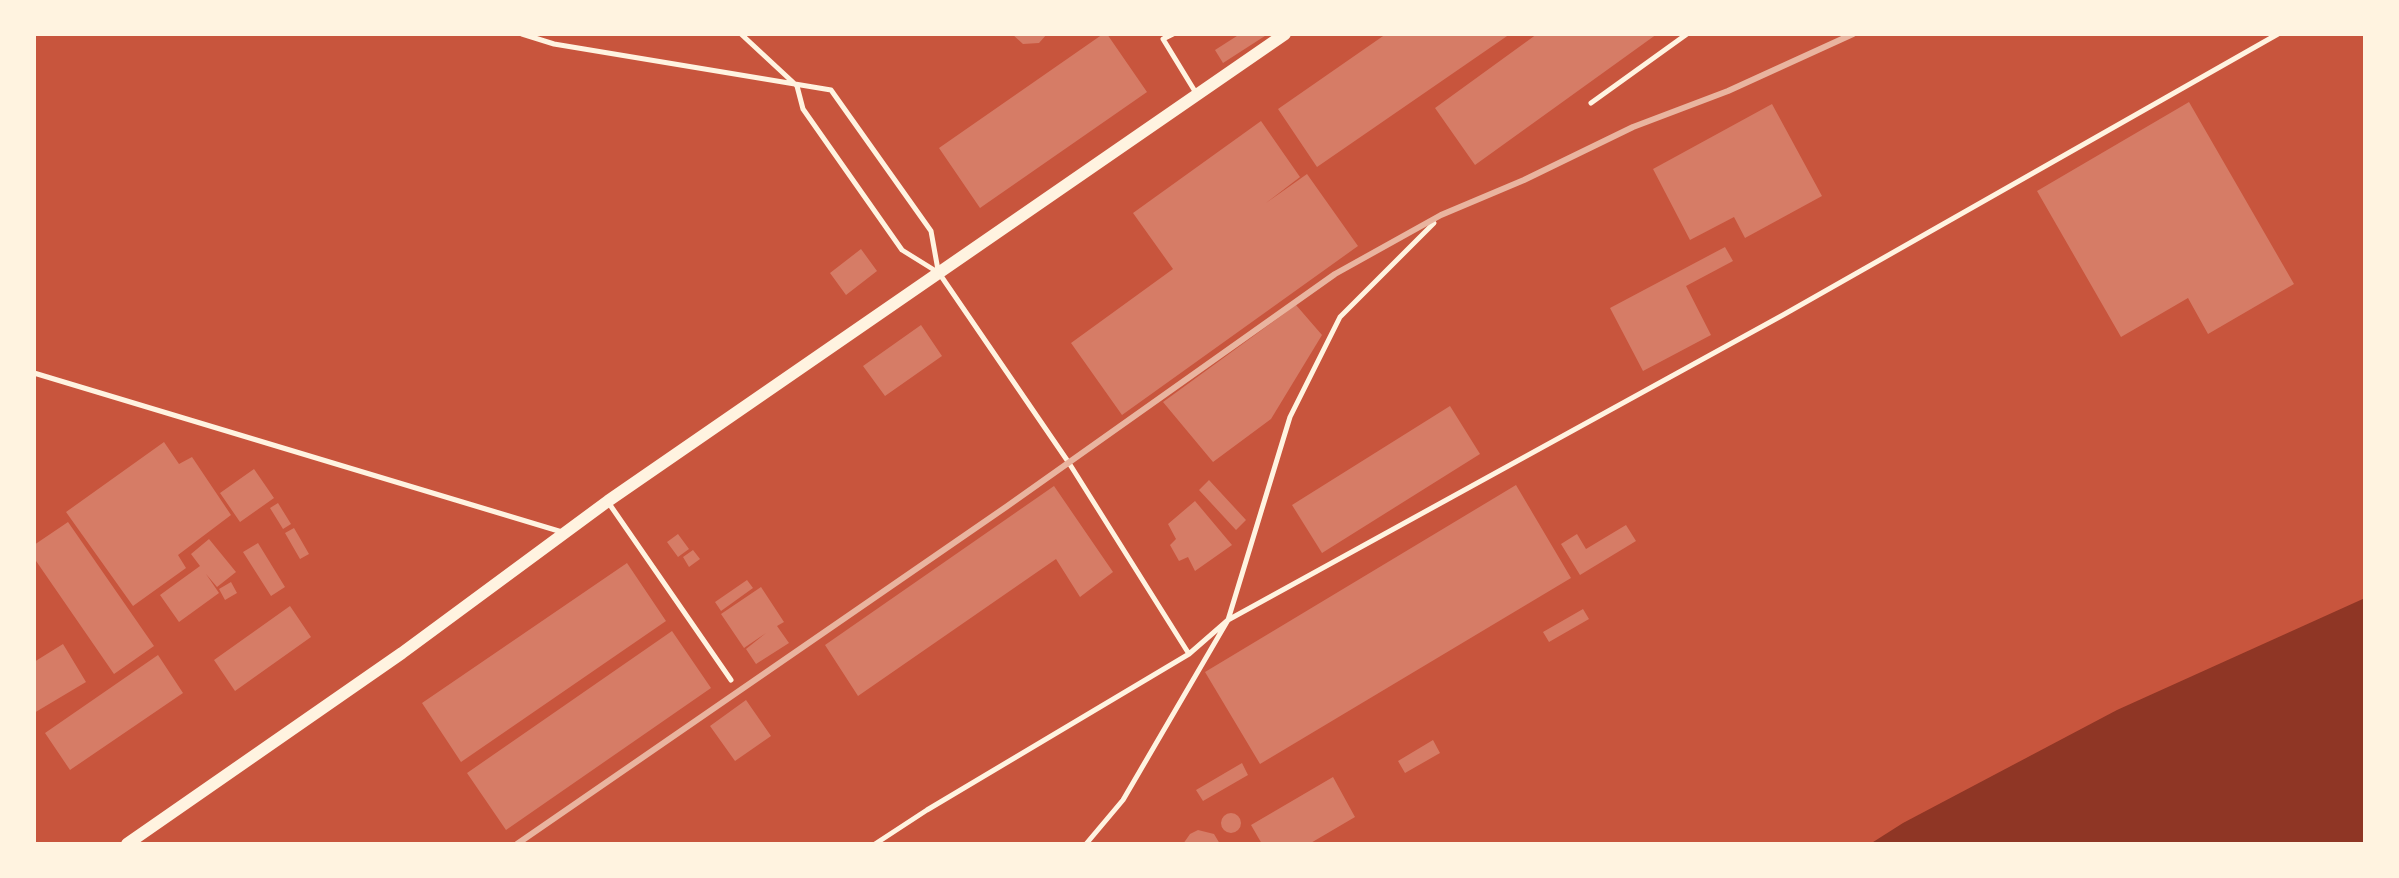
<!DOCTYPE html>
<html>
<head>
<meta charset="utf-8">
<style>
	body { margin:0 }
	#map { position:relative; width:2399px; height:878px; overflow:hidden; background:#c8553d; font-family:Commissioner,sans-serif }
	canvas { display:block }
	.frame { position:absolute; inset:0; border:36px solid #fff3e0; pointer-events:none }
</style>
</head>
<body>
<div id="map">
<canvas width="2399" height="878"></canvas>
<div class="frame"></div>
</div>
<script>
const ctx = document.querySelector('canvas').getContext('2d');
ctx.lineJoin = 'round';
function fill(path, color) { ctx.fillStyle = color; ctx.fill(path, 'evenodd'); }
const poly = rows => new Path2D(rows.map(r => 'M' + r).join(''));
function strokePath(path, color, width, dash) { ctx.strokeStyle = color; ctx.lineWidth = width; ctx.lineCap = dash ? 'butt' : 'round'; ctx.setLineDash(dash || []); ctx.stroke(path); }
const water = poly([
	[2365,598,2365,844,1870,844,1903,823,2117,710]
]);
const building = poly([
	[1012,34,1047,34,1039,43,1023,44],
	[1103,34,1107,34,1147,92,980,208,939,148],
	[1240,34,1268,34,1223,63,1215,50],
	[1386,34,1510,34,1317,167,1278,109],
	[1537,34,1657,34,1475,165,1435,108],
	[2189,102,2294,284,2208,334,2188,298,2121,337,2037,191],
	[1772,104,1822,196,1745,238,1734,217,1690,240,1653,169],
	[1261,121,1300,177,1266,203,1307,174,1358,246,1122,415,1071,343,1173,269,1133,213],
	[1725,247,1733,261,1686,286,1711,335,1643,371,1610,308],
	[861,249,877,271,846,295,830,273],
	[1296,305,1322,335,1271,419,1213,462,1163,402],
	[921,325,942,356,885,396,863,366],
	[1450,406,1480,454,1322,553,1292,505],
	[164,442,179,464,192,457,231,515,178,555,186,568,133,606,66,512],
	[254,469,274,498,240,522,220,493],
	[1209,480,1246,520,1236,530,1199,490],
	[1516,485,1571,578,1260,764,1205,672],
	[1054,486,1113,572,1080,597,1056,559,858,696,825,645],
	[1195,501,1232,545,1195,571,1188,557,1179,561,1170,545,1176,539,1168,524],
	[278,503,291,524,283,529,270,508],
	[68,522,154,646,114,674,34,558,34,545],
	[1626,525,1636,541,1580,575,1561,544,1577,534,1586,549],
	[294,528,309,554,300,559,285,533],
	[678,534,689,549,678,557,667,542],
	[209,539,236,572,217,587,206,574,219,593,179,622,160,595,200,566,191,554],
	[258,543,285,587,271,596,243,552],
	[693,550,700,559,689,567,683,557],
	[627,563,666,621,461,762,422,703],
	[747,580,753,588,721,611,715,602],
	[231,582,237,593,225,600,219,589],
	[761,587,784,622,777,626,789,643,756,664,746,649,766,633,744,648,721,614],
	[290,606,311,637,235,691,214,660],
	[1583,609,1589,619,1549,642,1543,632],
	[672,631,711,688,506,830,467,773],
	[63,644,86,682,34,713,34,662],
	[158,655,183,693,70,770,45,733],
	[746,700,771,736,735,761,710,726],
	[1433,740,1440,753,1405,773,1398,761],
	[1242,763,1248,775,1203,801,1196,790],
	[1333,777,1355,817,1309,844,1262,844,1251,825],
	'1221 823a10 10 0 1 1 20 0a10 10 0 1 1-20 0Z',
	[1198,830,1214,834,1220,844,1183,844,1190,834]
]);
const service = poly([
	[522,34,554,44,831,90,931,231,938,270],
	[741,34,797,86,803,109,902,250,939,273,1069,463,1189,654],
	[1173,34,1163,39,1196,93],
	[1591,103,1687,34],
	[34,373,562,532],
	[608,502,731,680],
	[875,844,927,810,1189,654,1228,620,1783,315,2278,34],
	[1086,844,1123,800,1228,620,1290,417,1340,317,1434,223]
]);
const tertiary = poly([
	[127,844,402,653,608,501,1285,34]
]);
const rail = poly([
	[517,844,1006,507,1335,274,1441,215,1524,180,1633,127,1728,91,1853,34]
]);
fill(water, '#8f3625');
fill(building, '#d67c66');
strokePath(service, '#fff3e0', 5);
strokePath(tertiary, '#fff3e0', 12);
strokePath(rail, '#e9b49f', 6);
</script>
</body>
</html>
